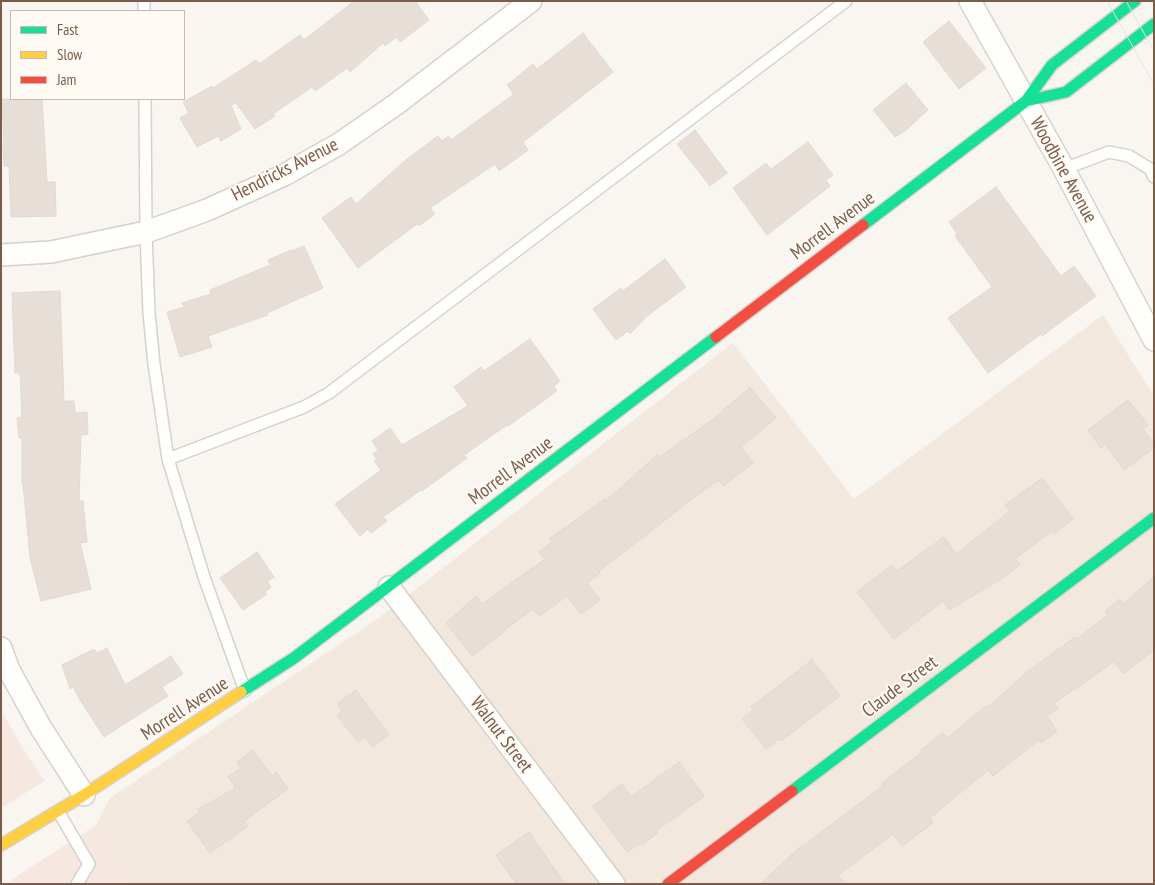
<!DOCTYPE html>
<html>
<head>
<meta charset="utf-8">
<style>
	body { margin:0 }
	#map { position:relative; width:1155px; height:885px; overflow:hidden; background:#f9f5f0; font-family:"PT Sans Narrow",sans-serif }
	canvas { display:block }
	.frame { position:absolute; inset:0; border:2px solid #7a5c4d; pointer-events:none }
	.legend { position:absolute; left:10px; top:10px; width:175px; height:90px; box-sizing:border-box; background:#fffaf3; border:1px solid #cabbb1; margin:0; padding:6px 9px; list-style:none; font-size:15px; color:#7a5c4d }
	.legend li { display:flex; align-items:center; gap:10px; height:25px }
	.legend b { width:25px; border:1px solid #cabbb1 }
</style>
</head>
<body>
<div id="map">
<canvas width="1155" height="885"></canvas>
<div class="frame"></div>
<ul class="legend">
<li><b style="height:6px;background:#16e098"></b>Fast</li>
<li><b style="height:6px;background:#ffcf43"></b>Slow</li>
<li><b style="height:6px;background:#f24e42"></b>Jam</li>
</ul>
</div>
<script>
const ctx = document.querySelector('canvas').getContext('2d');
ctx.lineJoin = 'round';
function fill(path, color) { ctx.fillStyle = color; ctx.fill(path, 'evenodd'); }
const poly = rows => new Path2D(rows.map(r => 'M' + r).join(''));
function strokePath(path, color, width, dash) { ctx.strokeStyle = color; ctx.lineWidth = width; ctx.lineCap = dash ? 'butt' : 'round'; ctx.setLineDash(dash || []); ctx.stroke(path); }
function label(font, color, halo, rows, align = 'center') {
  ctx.font = font + ' "PT Sans Narrow",sans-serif'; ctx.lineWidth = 4; ctx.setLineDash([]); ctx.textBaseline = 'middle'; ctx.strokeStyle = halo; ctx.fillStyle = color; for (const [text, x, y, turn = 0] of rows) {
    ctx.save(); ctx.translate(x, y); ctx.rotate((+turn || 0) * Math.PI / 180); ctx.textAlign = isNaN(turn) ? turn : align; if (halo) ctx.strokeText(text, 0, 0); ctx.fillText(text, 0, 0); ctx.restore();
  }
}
const residential = poly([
	[1103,315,1154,396,1154,884,127,884,96,825,110,798,376,620,733,343,854,499]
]);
const commercial = poly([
	[1,709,6,719,27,755,45,781,1,808],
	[96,825,127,884,13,884,11,880]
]);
const building = poly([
	[354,1,415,1,429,20,400,42,397,37,385,46,383,43,350,72,347,68,315,91,312,87,273,114,275,116,255,129,236,103,231,105,241,129,221,141,218,136,197,147,180,118,189,113,183,102,212,86,213,88,256,60,259,64,300,35,304,40,354,1],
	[949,21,986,68,959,89,923,42,949,21],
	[583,33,613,72,523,142,528,150,499,171,495,164,430,208,435,214,419,226,417,224,358,268,322,218,351,197,356,204,407,159,438,136,442,141,448,136,451,140,514,94,507,85,533,64,537,69,583,33],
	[906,83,928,110,905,131,895,137,873,110,906,83],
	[2,99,42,99,47,182,55,182,56,216,11,217,9,166,4,166,3,144,4,144,2,99],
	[695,130,727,173,710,186,677,144,695,130],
	[808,142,833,175,826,180,830,186,767,235,733,188,766,163,771,169,808,142],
	[996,187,1061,276,1074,266,1096,296,1042,336,1041,334,988,373,948,318,992,287,955,236,957,234,949,222,996,187],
	[304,246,323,288,267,313,268,315,208,336,212,347,180,357,167,312,184,307,182,303,211,294,210,290,270,265,268,260,291,250,292,251,304,246],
	[665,259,686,287,647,316,630,334,628,331,616,340,593,309,621,288,623,291,665,259],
	[60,291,64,401,74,401,75,413,87,412,88,434,81,435,79,501,83,501,87,542,80,543,91,589,41,601,30,558,23,484,22,484,22,438,19,438,17,418,22,417,20,373,15,373,12,293,60,291],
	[530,339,560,381,554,386,557,391,508,426,507,425,464,455,467,458,422,491,421,490,383,517,387,521,371,533,368,529,360,536,335,504,381,470,374,461,377,459,373,454,378,450,372,441,390,428,402,445,468,406,454,387,481,367,484,371,530,339],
	[750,388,776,418,741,447,753,463,723,486,719,480,682,506,682,507,599,571,600,573,587,583,600,600,581,614,567,596,539,616,533,609,502,632,503,633,472,656,446,623,476,596,482,604,545,559,539,552,552,542,549,539,605,499,606,501,658,454,660,457,723,412,722,411,750,388],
	[1128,400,1148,425,1143,429,1154,444,1154,448,1124,470,1105,444,1101,448,1088,430,1128,400],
	[1042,478,1073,519,1054,534,1052,531,1015,559,1020,565,1004,577,949,610,943,601,894,639,857,592,892,565,897,571,944,537,956,554,1010,511,1005,505,1042,478],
	[257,552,274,577,267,582,271,587,265,592,267,594,243,610,220,578,257,552],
	[1154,576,1154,650,1123,674,1114,661,1094,676,1054,703,1058,708,1047,716,1057,731,1041,743,1039,740,993,776,988,770,930,818,933,823,902,846,893,834,838,875,845,884,760,884,801,846,803,846,883,786,881,784,922,752,921,750,943,733,947,738,986,706,987,708,1026,673,1075,637,1077,639,1108,615,1105,611,1120,599,1124,604,1154,576],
	[107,648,125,685,171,656,183,674,162,687,168,696,104,737,80,700,73,687,70,689,62,665,94,649,97,653,107,648],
	[812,660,840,696,781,741,779,739,766,749,742,719,753,710,751,707,812,660],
	[356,690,389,735,372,747,365,737,358,742,337,715,342,711,337,704,356,690],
	[253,750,272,776,276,772,288,789,244,821,248,826,210,853,187,821,200,812,198,809,236,788,228,777,241,768,237,762,253,750],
	[679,762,704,796,656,831,658,833,642,845,641,843,627,852,593,806,622,784,631,797,679,762],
	[529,832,565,884,516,884,496,855,529,832]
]);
const lane = poly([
	[144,1,144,11],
	[145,99,146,232,149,313,154,364,168,459,204,577,245,691],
	[1064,169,1109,152,1129,156,1150,169,1154,177],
	[168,459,304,407,329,393,846,1],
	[58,811,89,864,77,884]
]);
const street = poly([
	[970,1,1064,169,1154,340],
	[1,255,51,252,146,232,207,210,284,175,339,144,395,105,531,1],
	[389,587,614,884],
	[1,648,9,670,41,728,84,795]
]);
const fast = poly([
	[1026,101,1066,92,1154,24],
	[863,225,1026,101,1052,65,1135,1],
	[241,692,294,658,716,337],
	[792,791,1154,518]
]);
const slow = poly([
	[1,845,84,795,241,692]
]);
const jam = poly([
	[716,337,863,225],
	[668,884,792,791]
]);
const tram = poly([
	[1107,1,1154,84],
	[1126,1,1154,51]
]);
const streetNames = [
	["Hendricks Avenue",285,170,-27],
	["Woodbine Avenue",1063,170,61],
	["Morrell Avenue",833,226,-37],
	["Morrell Avenue",511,471,-37],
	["Claude Street",900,687,-37],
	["Morrell Avenue",185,709,-33],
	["Walnut Street",501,735,53]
];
fill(residential, '#f2e8de');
fill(commercial, '#f6e8e1');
fill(building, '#e6ded7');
strokePath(building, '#e2d8d2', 1);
strokePath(lane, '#d7d1cb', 14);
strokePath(street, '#d7d1cb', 24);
strokePath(fast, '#d9d2cb', 14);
strokePath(slow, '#d9d2cb', 14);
strokePath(jam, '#d9d2cb', 14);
strokePath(lane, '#fefefd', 11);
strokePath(street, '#fefefd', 21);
strokePath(fast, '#16e098', 11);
strokePath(slow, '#ffcf43', 11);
strokePath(jam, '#f24e42', 11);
strokePath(tram, '#e6e3e7', 1);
label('19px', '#7a5c4d', '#fffaf3', streetNames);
</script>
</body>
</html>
